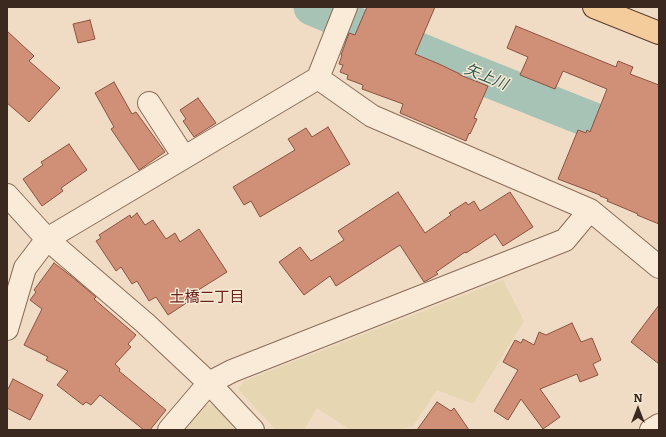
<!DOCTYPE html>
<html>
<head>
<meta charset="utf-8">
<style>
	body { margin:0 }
	#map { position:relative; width:666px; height:437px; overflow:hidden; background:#f0dcc4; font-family:Literata,serif }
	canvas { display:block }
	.frame { position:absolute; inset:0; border:8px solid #3b281e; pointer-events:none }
	.north { position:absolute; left:618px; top:389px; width:40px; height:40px; -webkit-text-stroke:3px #f7e8d4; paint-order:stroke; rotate:0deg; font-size:11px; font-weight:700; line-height:16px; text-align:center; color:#3b281e }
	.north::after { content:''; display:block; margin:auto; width:14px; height:18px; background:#3b281e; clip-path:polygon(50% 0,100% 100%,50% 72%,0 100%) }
</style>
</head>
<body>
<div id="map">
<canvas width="666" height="437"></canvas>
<div class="frame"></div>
<div class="north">N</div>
</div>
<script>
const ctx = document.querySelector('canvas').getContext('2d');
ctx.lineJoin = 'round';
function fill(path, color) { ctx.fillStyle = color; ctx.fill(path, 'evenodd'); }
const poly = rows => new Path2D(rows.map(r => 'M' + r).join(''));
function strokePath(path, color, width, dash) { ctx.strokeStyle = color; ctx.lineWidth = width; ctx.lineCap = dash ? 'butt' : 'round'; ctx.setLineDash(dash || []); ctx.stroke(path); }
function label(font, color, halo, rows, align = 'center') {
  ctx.font = font + ' Literata,"Noto Sans JP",serif'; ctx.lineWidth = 3; ctx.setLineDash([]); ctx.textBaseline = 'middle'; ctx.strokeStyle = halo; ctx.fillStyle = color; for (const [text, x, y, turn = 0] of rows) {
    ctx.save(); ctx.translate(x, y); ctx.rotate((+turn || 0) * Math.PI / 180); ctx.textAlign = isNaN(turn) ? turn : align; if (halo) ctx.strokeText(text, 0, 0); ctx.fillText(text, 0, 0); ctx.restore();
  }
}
const farmland = poly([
	[503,280,524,321,473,404,437,390,413,426,399,430,351,430,317,408,304,430,276,430,238,389,244,381],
	[203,405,217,405,237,430,182,430]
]);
const river = poly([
	[312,7,352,24,395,41,458,67,659,147]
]);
const building = poly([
	[367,7,435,7,415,54,439,64,460,74,460,75,488,86,474,118,477,119,470,134,469,133,466,141,400,113,403,104,362,89,363,85,347,79,348,75,340,72,343,65,339,64,342,55,341,55,349,33,355,35,367,7],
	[90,20,95,39,78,43,73,24,90,20],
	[516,26,616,67,618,61,633,67,630,74,659,85,659,224,637,215,638,214,607,201,608,199,600,196,600,195,558,179,578,130,586,133,587,130,590,132,607,89,563,71,555,89,520,75,528,57,507,48,516,26],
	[7,31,34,56,29,61,60,88,29,122,7,103,7,31],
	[114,82,132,114,136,112,165,152,139,170,111,129,114,127,95,93,114,82],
	[198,98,216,123,194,137,183,121,186,119,180,110,198,98],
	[328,127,350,164,260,217,251,201,244,205,233,187,295,150,288,139,306,128,312,137,328,127],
	[69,144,87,170,61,188,63,191,42,206,23,179,43,165,41,162,69,144],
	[398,192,425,233,451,215,449,213,466,202,468,205,474,201,480,211,510,192,533,227,503,246,495,234,466,253,465,252,436,272,438,274,424,282,400,245,336,286,330,276,304,295,279,262,300,247,311,261,344,240,338,231,398,192],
	[137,213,145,225,153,220,166,239,175,233,180,242,199,229,227,272,195,292,197,296,168,315,156,297,149,301,137,281,132,284,121,267,116,271,96,241,101,238,99,235,130,215,131,218,137,213],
	[54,263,71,276,96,297,94,299,136,335,128,344,131,347,115,364,120,369,119,371,166,410,150,430,144,430,100,395,91,405,86,402,83,405,57,385,68,371,46,360,48,357,24,345,42,309,30,300,36,292,34,290,54,263],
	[659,305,659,364,631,342,659,305],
	[572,323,581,342,592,338,601,360,593,364,598,375,580,382,577,374,540,389,560,417,543,429,521,399,508,420,494,411,518,370,503,362,515,340,521,343,523,339,534,345,539,332,546,335,572,323],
	[13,379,43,395,30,420,7,408,7,391,13,379],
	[437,402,451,411,454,408,469,430,417,430,437,402]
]);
const minor = poly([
	[318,78,372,116,590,210,659,267],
	[149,103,184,157],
	[7,195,47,239,145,323,209,383,253,430],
	[7,329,25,268,47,239,318,78,346,7],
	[169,430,209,383,232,371,565,240,590,210],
	[651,430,659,425]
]);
const major = poly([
	[594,7,659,33]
]);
const waterNames = [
	["矢上川",486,77,22]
];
const neighbourhoodNames = [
	["土橋二丁目",207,298]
];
fill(farmland, '#e6d6b1');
strokePath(river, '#a6c3b6', 37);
fill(building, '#d09078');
strokePath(building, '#8c523e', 1);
strokePath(minor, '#8b6d59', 24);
strokePath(major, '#593c2e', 24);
strokePath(minor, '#faebd8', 22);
strokePath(major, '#f4cb9a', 22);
label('italic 15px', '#2d5b51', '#f7e8d4', waterNames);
label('15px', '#69211c', '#f7e8d4', neighbourhoodNames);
</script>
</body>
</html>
